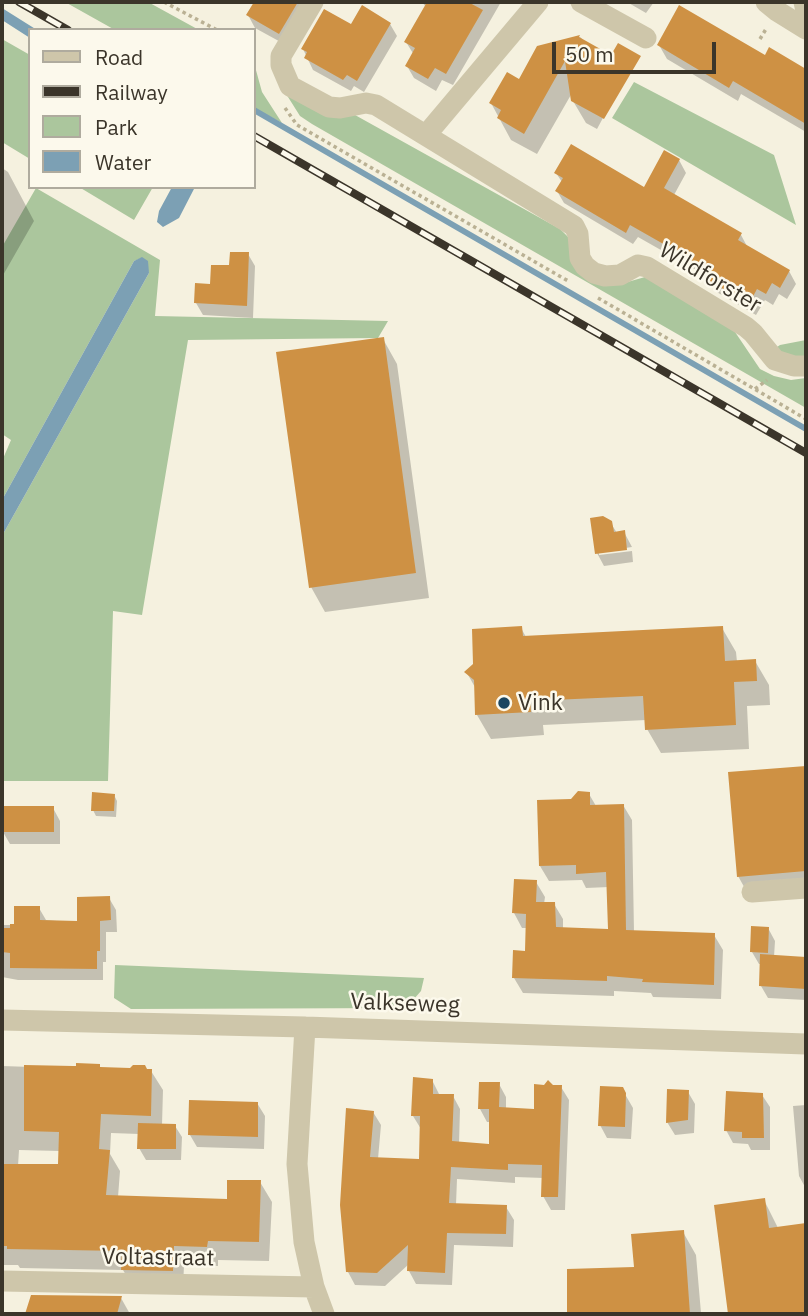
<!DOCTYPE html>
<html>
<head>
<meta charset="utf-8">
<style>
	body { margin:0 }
	#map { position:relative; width:808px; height:1316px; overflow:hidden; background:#f5f1df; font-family:"IBM Plex Sans",sans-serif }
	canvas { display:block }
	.frame { position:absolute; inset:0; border:4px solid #3b352a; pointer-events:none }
	.legend { position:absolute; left:28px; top:28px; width:228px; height:161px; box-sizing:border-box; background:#fcf9ec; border:2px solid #afab9e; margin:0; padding:9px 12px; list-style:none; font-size:21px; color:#3b352a }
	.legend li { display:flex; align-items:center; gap:14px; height:35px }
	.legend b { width:35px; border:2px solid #afab9e }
	.scale { position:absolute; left:552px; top:42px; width:164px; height:32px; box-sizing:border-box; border:4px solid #3b352a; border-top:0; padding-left:9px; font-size:21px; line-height:24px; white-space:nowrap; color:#3b352a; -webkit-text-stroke:5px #fcf9ec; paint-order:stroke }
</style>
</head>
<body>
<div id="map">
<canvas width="808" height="1316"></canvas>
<div class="frame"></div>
<ul class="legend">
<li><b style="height:9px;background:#cec6aa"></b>Road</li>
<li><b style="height:9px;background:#3b352a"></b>Railway</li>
<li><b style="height:19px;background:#abc69d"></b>Park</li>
<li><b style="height:19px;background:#7ca0b4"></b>Water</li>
</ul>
<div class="scale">50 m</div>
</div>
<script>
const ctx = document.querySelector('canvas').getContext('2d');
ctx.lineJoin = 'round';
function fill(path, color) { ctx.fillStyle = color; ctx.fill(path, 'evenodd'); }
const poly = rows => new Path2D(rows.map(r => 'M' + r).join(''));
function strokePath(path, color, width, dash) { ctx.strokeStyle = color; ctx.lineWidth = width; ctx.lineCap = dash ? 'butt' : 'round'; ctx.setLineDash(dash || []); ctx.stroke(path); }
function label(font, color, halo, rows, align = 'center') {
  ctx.font = font + ' "IBM Plex Sans",sans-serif'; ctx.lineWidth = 5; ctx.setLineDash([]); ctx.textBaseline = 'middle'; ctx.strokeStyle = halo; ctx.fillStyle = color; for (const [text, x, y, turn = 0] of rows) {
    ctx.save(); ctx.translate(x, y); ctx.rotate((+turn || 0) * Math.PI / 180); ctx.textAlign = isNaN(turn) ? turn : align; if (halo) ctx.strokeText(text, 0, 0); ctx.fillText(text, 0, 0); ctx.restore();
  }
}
const green = poly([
	[65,2,148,2,199,30,115,30],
	[2,39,30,55,30,159,2,142],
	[254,63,262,92,282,123,254,108],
	[634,82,774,155,796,225,612,118],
	[283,89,355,115,560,229,617,285,645,277,733,329,760,369,774,376,791,380,806,378,806,408,312,124,300,116],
	[79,187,153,187,134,220],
	[36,188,160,260,155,316,388,321,378,338,188,340,142,615,113,611,108,781,2,781,2,536,149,273,142,258,134,261,2,500,2,461,11,440,2,434,2,247],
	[806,340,806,356,798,357,777,351,777,347,780,345],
	[115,965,424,978,421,991,406,1008,131,1009,114,998]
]);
const water = poly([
	[2,8,37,30,38,30,30,30,30,38,2,20],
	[172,187,195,187,179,218,163,227,157,222,159,211],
	[142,257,148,261,149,273,2,536,2,500,134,261]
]);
const shadow = poly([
	[256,2,317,2,286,45,255,28,248,15],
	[422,2,501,2,453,85,442,80,436,91,414,78,407,66,414,55,406,42,426,7],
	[627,2,654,2,646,13],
	[390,24,397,36,364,92,354,86,351,91,313,70,303,49,352,27],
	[580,37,624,79,597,129,586,123,573,101,572,93,537,154,511,140,491,103,519,81,539,47],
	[659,45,765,57,770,50,806,71,806,132,741,94,738,101,667,59],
	[679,160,686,173,674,195,741,235,748,248,789,271,796,284,787,299,779,294,773,305,765,300,756,315,715,291,709,278,696,270,638,237,633,244,564,203,557,191,562,182,556,173,645,189],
	[2,168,8,172,34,221,2,277],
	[248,254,255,266,253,318,203,315,196,303,231,267],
	[383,339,397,364,429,598,325,612,311,587],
	[610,522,617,533,624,532,632,547,599,552,599,555,632,551,633,562,604,566,597,553],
	[521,628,526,637,722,628,736,652,737,662,755,661,769,685,770,705,747,706,749,749,661,753,647,729,646,720,543,725,544,735,491,739,477,715,476,689,467,673],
	[806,767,806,896,752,901,738,876,730,774],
	[589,794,596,806,623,805,632,820,634,932,714,935,723,950,721,999,653,997,651,993,614,991,614,996,523,993,514,978,527,953,528,928,522,928,514,913,536,882,545,897,544,904,554,904,563,919,563,929,610,931,609,887,586,888,582,880,549,881,540,866,571,801],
	[114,795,117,801,116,817,96,816,93,810],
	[53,808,60,821,60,844,10,844,3,832],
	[109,898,116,910,117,932,106,932,106,962,103,962,103,980,18,980,2,977,2,925,16,925,39,908,46,920,78,923],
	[768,928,775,941,774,957,804,959,806,948,806,1000,768,998,761,986,762,964,759,964,752,952],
	[2,1066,151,1071,163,1090,162,1125,175,1126,182,1137,181,1160,146,1160,139,1148,139,1134,111,1133,110,1154,120,1171,118,1197,228,1201,260,1182,272,1202,269,1261,218,1260,218,1266,184,1265,183,1290,134,1289,123,1270,20,1268,18,1265,2,1265],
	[19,1150,60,1151,60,1166,18,1166],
	[432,1080,440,1096,453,1096,460,1109,459,1144,491,1145,491,1122,487,1122,480,1109,499,1084,506,1097,506,1109,535,1110,552,1086,561,1087,569,1100,565,1210,551,1210,543,1196,544,1178,515,1177,515,1183,457,1179,456,1205,506,1207,514,1220,513,1247,454,1245,452,1285,416,1284,409,1271,409,1264,385,1286,355,1285,348,1272,373,1112,381,1125,378,1159,421,1161,421,1129,413,1116],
	[622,1089,633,1108,631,1139,607,1138,600,1125],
	[688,1092,695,1104,694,1133,675,1135,667,1122],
	[762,1095,770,1107,770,1150,751,1150,748,1144,733,1143,726,1130],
	[257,1103,265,1116,264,1149,197,1147,190,1135],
	[806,1105,806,1187,805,1187,799,1176,793,1106],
	[764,1200,778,1228,806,1225,806,1314,671,1314,671,1300,650,1300,650,1314,569,1314,568,1270,635,1269,683,1232,696,1255,701,1313,730,1312],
	[33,1296,121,1298,130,1314,27,1314]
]);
const stream = poly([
	[254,110,806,429]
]);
const building = poly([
	[254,2,298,2,279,34,246,15],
	[427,2,468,2,483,10,446,74,435,68,428,79,405,66,415,48,404,42],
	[362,5,391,23,357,81,347,75,343,80,304,58,307,52,301,49,324,9,351,24],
	[679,5,765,55,769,47,806,69,806,124,733,81,729,88,657,45],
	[580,35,579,37,611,55,618,43,641,56,604,119,571,101,565,61,524,134,497,118,501,110,489,103,507,72,519,79,537,46],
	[571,144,644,187,664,150,680,159,664,188,742,233,738,240,790,270,780,288,772,283,766,294,757,289,749,304,706,279,710,272,688,258,630,225,626,233,555,191,563,178,554,173],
	[230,252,249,252,247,306,194,303,195,283,210,284,211,265,229,265],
	[384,337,416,573,309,588,276,352],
	[603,516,612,521,614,532,625,530,627,550,595,554,590,518],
	[522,626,523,636,723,626,725,661,756,659,757,681,734,682,736,725,645,730,643,696,530,701,531,712,475,715,474,680,464,672,473,664,472,629],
	[806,766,806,871,737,877,728,772],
	[578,791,590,792,590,805,624,804,626,930,715,933,714,985,642,982,643,979,607,976,607,981,512,978,513,950,525,951,526,914,512,913,514,879,537,880,536,902,555,902,556,927,608,929,606,872,576,874,576,865,539,866,537,800,571,799],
	[92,792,115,794,114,811,91,811],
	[2,806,54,806,54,832,2,832],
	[110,896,111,920,100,921,100,951,97,951,97,969,10,968,10,953,2,952,2,928,10,928,10,924,14,924,14,906,40,906,40,920,77,921,77,897],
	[751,926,769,927,768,953,750,952],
	[760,954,806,957,806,989,759,986],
	[76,1063,100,1064,100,1067,130,1068,133,1065,145,1065,147,1069,152,1069,151,1116,101,1114,99,1149,110,1150,106,1195,227,1199,227,1180,261,1180,259,1242,208,1241,207,1247,174,1246,173,1271,121,1270,122,1251,7,1249,7,1246,2,1246,2,1164,58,1164,59,1132,24,1131,24,1065,73,1066,76,1066],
	[413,1077,433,1079,433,1094,454,1094,452,1141,489,1144,489,1109,478,1109,479,1082,500,1082,499,1107,534,1109,534,1084,544,1085,548,1080,553,1085,562,1085,558,1197,541,1197,542,1165,508,1164,508,1170,451,1167,449,1203,507,1205,506,1234,447,1233,445,1273,407,1271,408,1245,377,1273,346,1272,340,1205,346,1108,374,1111,370,1157,419,1159,420,1116,411,1116],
	[600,1086,623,1087,626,1093,625,1127,598,1126],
	[667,1089,689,1090,688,1120,666,1123],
	[726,1091,763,1093,764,1138,742,1138,742,1132,724,1131],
	[189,1100,258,1102,258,1137,188,1135],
	[138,1123,176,1124,176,1149,137,1149],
	[765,1198,769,1228,806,1223,806,1314,728,1314,714,1205],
	[684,1230,690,1314,567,1314,567,1269,634,1267,631,1234],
	[31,1295,122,1296,117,1314,25,1314]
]);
const path = poly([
	[164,2,217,30],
	[760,39,766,29],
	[285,108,297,125,570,282],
	[598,298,806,419],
	[755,389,767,380]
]);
const minor = poly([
	[313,2,281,56,281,65,290,86,329,107,340,108,366,103,376,105,574,226,578,234,580,258,585,266,594,273,605,276,620,275,638,265,647,267,746,327,753,333,775,360,794,366,806,366],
	[581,2,646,38],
	[766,2,777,11,806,29],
	[804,2,806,11],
	[426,135,538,2],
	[752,892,806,888],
	[2,1020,305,1027,806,1044],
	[305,1027,297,1164,304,1242,314,1287,324,1314],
	[2,1281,314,1287]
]);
const rail = poly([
	[19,2,68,30],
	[254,136,806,453]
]);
const markers = [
	[504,703,7,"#1b4661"]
];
const streetNames = [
	["Wildforster",710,278,31],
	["Valkseweg",405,1004,2],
	["Voltastraat",158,1258,1]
];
const poiNames = [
	["Vink",518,703]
];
fill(green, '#abc69d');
fill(water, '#7ca0b4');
fill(shadow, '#0003');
strokePath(stream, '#7ca0b4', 6);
fill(building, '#ce9144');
strokePath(path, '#bab194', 3.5, [3.5, 3.5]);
strokePath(minor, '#cec6aa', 21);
strokePath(rail, '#3b352a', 8);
strokePath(rail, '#fcf9ec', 5, [16]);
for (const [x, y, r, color] of markers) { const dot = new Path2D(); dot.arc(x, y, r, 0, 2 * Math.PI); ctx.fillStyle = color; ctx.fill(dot); strokePath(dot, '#fcf9ec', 2.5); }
label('23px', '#3b352a', '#fcf9ec', streetNames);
label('23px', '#3b352a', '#fcf9ec', poiNames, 'left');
</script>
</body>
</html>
